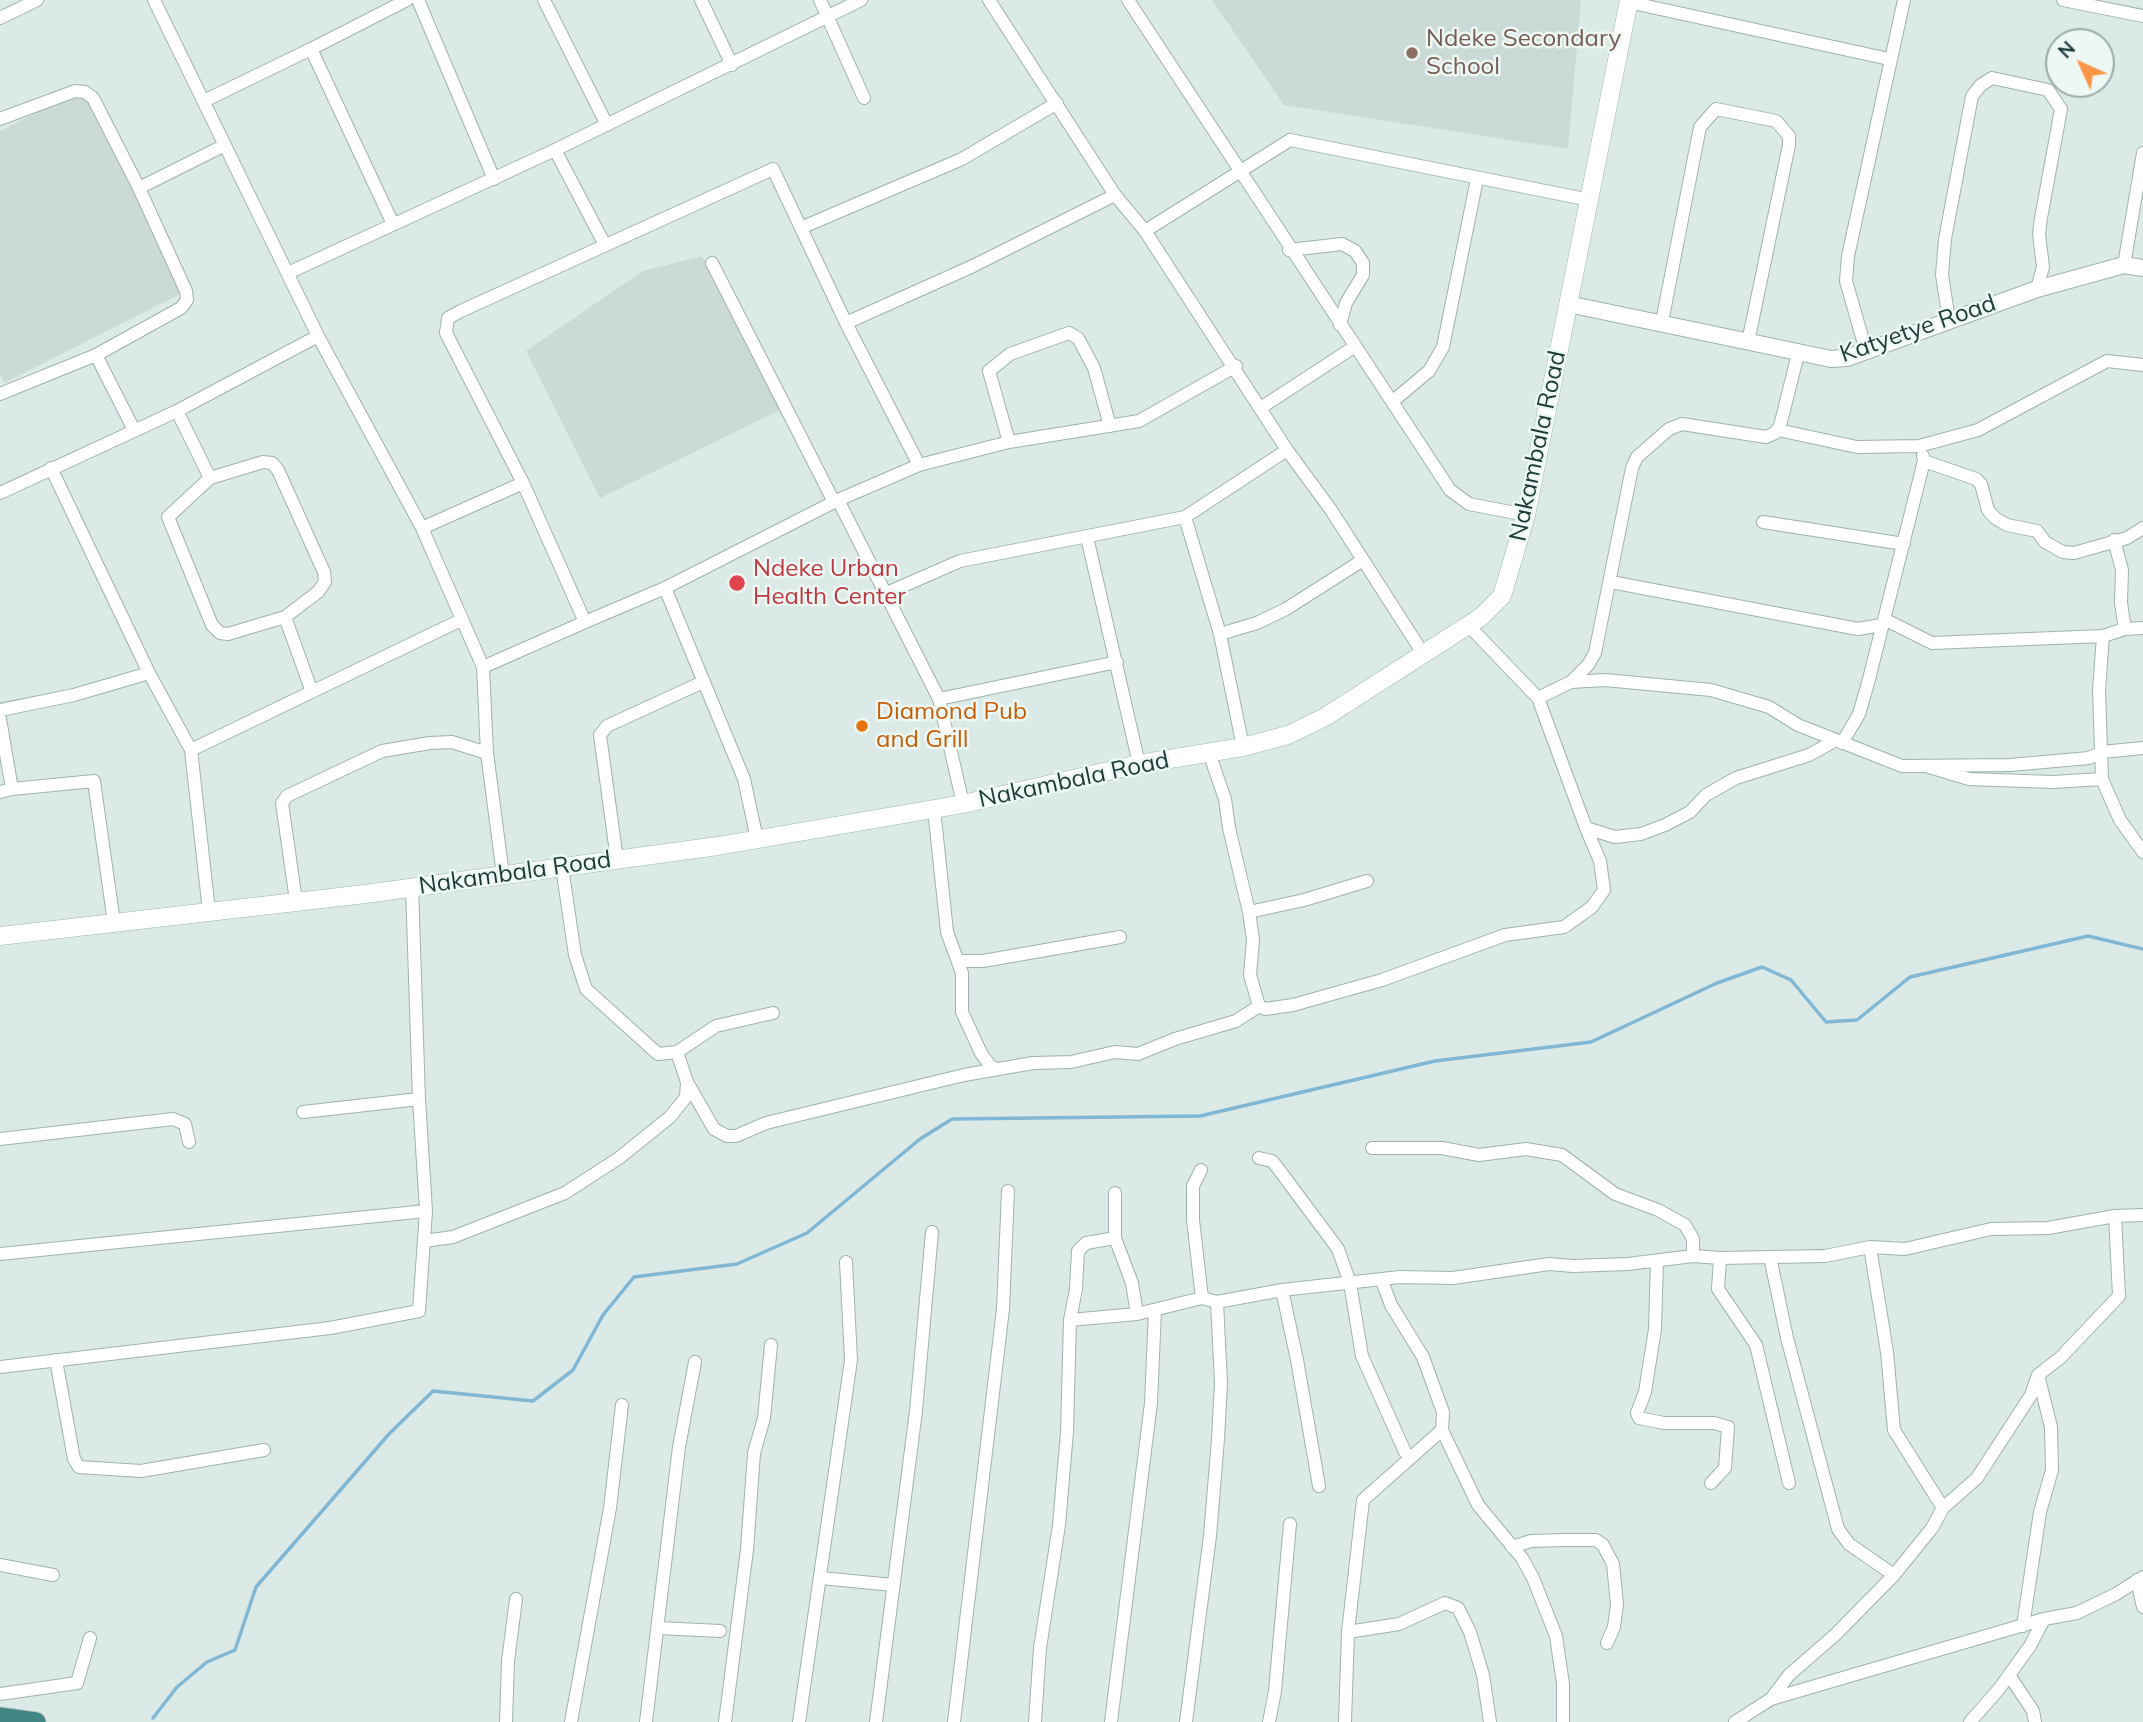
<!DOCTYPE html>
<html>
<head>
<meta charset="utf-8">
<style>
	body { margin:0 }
	#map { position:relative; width:2143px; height:1722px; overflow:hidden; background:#dceae7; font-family:Mulish,sans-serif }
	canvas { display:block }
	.north { position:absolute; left:2045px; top:28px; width:70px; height:70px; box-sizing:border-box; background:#edf7f4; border:2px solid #9aaba9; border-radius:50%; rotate:315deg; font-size:19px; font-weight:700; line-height:28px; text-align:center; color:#1d3a38 }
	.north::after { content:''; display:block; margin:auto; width:24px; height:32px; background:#fd9647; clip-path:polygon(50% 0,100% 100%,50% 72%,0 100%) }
</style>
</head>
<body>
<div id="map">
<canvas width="2143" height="1722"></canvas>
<div class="north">N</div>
</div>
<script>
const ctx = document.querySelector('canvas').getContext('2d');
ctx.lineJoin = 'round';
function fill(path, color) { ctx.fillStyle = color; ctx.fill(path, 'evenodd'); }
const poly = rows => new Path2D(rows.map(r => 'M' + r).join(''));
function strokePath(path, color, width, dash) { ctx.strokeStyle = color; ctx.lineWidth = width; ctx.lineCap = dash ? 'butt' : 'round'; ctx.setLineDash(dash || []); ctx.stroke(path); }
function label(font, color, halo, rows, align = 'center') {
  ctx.font = font + ' Mulish,sans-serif'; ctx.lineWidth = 5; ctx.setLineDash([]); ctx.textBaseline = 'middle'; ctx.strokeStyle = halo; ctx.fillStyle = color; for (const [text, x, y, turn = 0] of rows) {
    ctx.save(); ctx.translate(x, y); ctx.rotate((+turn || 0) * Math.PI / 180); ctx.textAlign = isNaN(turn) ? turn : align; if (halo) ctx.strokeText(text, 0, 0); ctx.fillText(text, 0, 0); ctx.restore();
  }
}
const built = poly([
	[1212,0,1581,0,1568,149,1284,105],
	[76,93,92,99,188,290,4,383,0,374,0,131],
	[702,256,780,410,600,498,526,351,643,271]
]);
const stream = poly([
	[153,1718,177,1687,207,1662,235,1650,256,1587,389,1434,433,1391,533,1401,573,1370,603,1315,634,1277,737,1264,807,1233,920,1139,952,1119,1200,1116,1435,1061,1591,1042,1717,983,1762,967,1791,980,1826,1022,1857,1020,1910,977,2088,936,2143,949]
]);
const minor = poly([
	[154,0,318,336,422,528,483,667,487,753,503,875],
	[418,0,494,179],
	[544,0,607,125],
	[701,0,732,65],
	[820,0,864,98],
	[989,0,1115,195,1145,231,1287,450,1331,510,1424,655],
	[1128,0,1450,490,1469,504,1526,515],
	[2063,0,2143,16],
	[1628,2,1889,59],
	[0,18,37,0],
	[311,49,407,0],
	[204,101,311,49,393,224],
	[0,119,75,91,85,92,93,98,139,188,186,291,187,300,181,308,96,355,0,394],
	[555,150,605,245],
	[139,188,225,145],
	[803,227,962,159,1057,103],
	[1145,231,1290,140,1590,200],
	[1289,250,1342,244,1355,251,1363,263,1363,275,1346,303,1340,325],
	[712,263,834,502],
	[2124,265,2143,153],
	[288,273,555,150,861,0],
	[1949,320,1942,275,1945,239,1972,96,1981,85,1992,78,2048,90,2061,109,2041,218,2039,234,2043,267,2037,289],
	[1662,322,1700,127,1716,109,1776,121,1789,136,1789,145,1748,342],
	[846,323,973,266,1115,195],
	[1866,351,1846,281,1848,256,1904,0],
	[96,355,134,430],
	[1393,401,1429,371,1443,347,1477,179],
	[1262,407,1354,347],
	[177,411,210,478],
	[1778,430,1857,447,1919,446,1978,430,2107,361,2143,365],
	[1009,442,989,371,1010,354,1069,333,1078,338,1094,368,1110,426],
	[1923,456,1924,461,1976,479,1981,484,1988,510,1995,518,2007,525,2037,531,2045,542,2063,552,2074,553,2127,538,2143,528],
	[263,462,272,463,278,470,324,572,325,582,318,592,285,617,228,634,220,633,212,625,168,517,210,478,263,462],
	[51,468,149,673,191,750],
	[0,493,177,411,318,336],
	[838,500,939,699,963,804],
	[1763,522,1904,544],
	[422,528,523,483],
	[1087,537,1139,764],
	[2114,540,2122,570,2121,603,2125,629],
	[1611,582,1858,629,1881,625],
	[665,588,744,779,757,839],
	[887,593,960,561,1185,517],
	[285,617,312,692],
	[1886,620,1932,643,2103,636,2125,629,2143,628],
	[585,622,665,588,838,500,919,465,1009,442,1139,421,1236,366],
	[1468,625,1538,698,1571,682,1588,665,1595,653,1632,468,1637,457,1669,429,1682,424,1766,437,1775,433,1780,426,1798,354],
	[1220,634,1257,623,1286,609,1363,560],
	[2103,636,2099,690,2102,779,2120,820,2143,852],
	[483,667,585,622,523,483,446,333,448,318,461,311,773,169,846,323,919,465],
	[1571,682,1605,680,1711,690,1769,707,1798,725,1902,766,2010,765,2089,758,2102,752,2143,748],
	[1538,698,1586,828,1615,837,1641,834,1665,825,1690,812,1706,795,1736,778,1809,755,1836,740],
	[939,699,1117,662],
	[0,710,74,695,149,673],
	[0,719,12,789,0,792],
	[1842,743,1859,714,1868,683,1924,461],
	[1243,747,1220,634,1185,517,1287,450],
	[1209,753,1225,799,1229,828,1249,912,1253,940,1250,975,1259,1006],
	[1929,767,1969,779,2053,782,2102,779],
	[12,789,94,781,114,923],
	[934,809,947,932,962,973,962,1012,981,1053,991,1067,998,1069],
	[617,860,600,735,607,726,703,682],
	[562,867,575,955,586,989,658,1054,677,1052,716,1026,773,1013],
	[296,901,282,803,287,796,382,751,430,743,452,742,487,753],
	[209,911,191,750,461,620],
	[1249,912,1304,900,1367,881],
	[958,961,983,961,1120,937],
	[677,1052,687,1082,706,1115,714,1129,727,1136,736,1136,766,1123,964,1075,1033,1063,1071,1062,1115,1052,1138,1054,1175,1039,1236,1021,1259,1006,1265,1009,1293,1005,1382,980,1505,935,1564,927,1592,907,1604,890,1600,861,1586,828],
	[303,1112,419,1099],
	[0,1139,173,1119,185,1124,189,1142],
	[1372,1148,1442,1148,1479,1155,1526,1149,1562,1155,1615,1194,1658,1210,1685,1225,1693,1239,1693,1256],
	[1259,1158,1272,1161,1277,1167,1338,1249,1350,1283,1362,1356,1405,1452],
	[1201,1170,1193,1186,1193,1220,1202,1298],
	[1115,1193,1115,1238,1132,1283,1137,1314],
	[424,1241,453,1237,565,1193,619,1158,670,1117,686,1097,687,1082],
	[0,1254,426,1211],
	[1770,1257,1787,1338,1838,1529,1849,1544,1894,1575],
	[1720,1258,1718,1289,1756,1345,1789,1483],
	[1657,1261,1655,1329,1645,1392,1637,1413,1639,1418,1664,1423,1714,1423,1728,1427,1725,1468,1711,1483],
	[1382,1281,1391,1305,1423,1357,1443,1412,1442,1430,1478,1505,1522,1558,1533,1578,1556,1636,1563,1684,1563,1722],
	[1282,1290,1297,1360,1319,1486],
	[1070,1320,1137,1314,1202,1298,1217,1302,1282,1290,1400,1277,1453,1278,1549,1264,1573,1266,1628,1264,1693,1256,1720,1258,1825,1256,1870,1247,1905,1249,1991,1229,2048,1228,2115,1216,2143,1215],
	[56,1360,74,1459,79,1467,141,1471,264,1450],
	[0,1367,330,1328,419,1311,426,1211,419,1099,412,887],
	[1442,1430,1363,1500,1348,1632,1399,1624,1445,1603,1458,1608,1470,1632,1483,1675,1490,1722],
	[1943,1508,1977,1478,2031,1395,2038,1375,2060,1358,2119,1296,2115,1216],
	[1512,1547,1531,1541,1563,1540,1596,1540,1603,1545,1613,1564,1617,1604,1614,1627,1607,1643],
	[0,1565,53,1575],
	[821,1578,893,1585],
	[2137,1580,2143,1607],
	[2023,1626,2040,1512,2052,1470,2051,1427,2038,1375],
	[659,1628,720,1631],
	[2009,1675,2033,1711,2035,1722],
	[0,1694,77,1683,90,1638],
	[1771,1699,1789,1675,1835,1635,1894,1575,1932,1528,1943,1508,1894,1430,1887,1352,1870,1247],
	[506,1722,508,1661,516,1599],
	[571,1722,610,1508,622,1405],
	[646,1722,679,1447,695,1362],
	[725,1722,747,1550,754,1453,764,1418,771,1345],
	[799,1722,851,1360,846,1262],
	[876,1722,916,1411,932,1232],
	[954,1722,1003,1309,1008,1191],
	[1035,1722,1040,1648,1059,1525,1067,1432,1070,1320,1076,1289,1078,1251,1086,1243,1115,1238],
	[1111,1722,1151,1403,1155,1310],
	[1186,1722,1210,1536,1218,1439,1221,1383,1217,1302],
	[1269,1722,1275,1691,1290,1524],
	[1345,1722,1348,1632],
	[1735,1722,1771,1699,2044,1619,2077,1613,2116,1594,2143,1577],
	[1970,1722,1999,1689,2030,1646,2044,1619]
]);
const tertiary = poly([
	[1568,304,1831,359,1847,358,2037,289,2124,265,2143,268]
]);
const secondary = poly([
	[0,936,365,894,718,846,963,804,1139,764,1243,747,1288,735,1325,717,1481,617,1502,596,1526,515,1629,0]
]);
const trunk = poly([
	[0,1717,36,1722]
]);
const markers = [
	[1412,53,7,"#8d6e63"],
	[737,583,9,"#e0444e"],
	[862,726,7,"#e8710a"]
];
const educationNames = [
	["Ndeke Secondary",1426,39],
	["School",1426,67]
];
const streetNames = [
	["Katyetye Road",1918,329,-19],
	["Nakambala Road",1538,446,-78],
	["Nakambala Road",1074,780,-12],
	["Nakambala Road",515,873,-8]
];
const healthNames = [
	["Ndeke Urban",753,569],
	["Health Center",753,597]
];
const foodNames = [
	["Diamond Pub",876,712],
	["and Grill",876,740]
];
fill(built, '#cbdad6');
strokePath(stream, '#7fb7d5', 3.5);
strokePath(minor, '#9fb2af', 14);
strokePath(tertiary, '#9fb2af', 18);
strokePath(secondary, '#9bb7b2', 19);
strokePath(trunk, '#bbc4c3', 21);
strokePath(minor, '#fff', 12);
strokePath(tertiary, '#fff', 16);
strokePath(secondary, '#fff', 18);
strokePath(trunk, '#428683', 19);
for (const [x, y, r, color] of markers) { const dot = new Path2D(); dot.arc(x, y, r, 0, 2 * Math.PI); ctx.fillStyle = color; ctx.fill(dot); strokePath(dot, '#edf7f4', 2.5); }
label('24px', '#785e54', '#edf7f4', educationNames, 'left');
label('24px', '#1d3a38', '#edf7f4', streetNames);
label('24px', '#be3a42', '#edf7f4', healthNames, 'left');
label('24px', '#c56008', '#edf7f4', foodNames, 'left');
</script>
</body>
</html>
